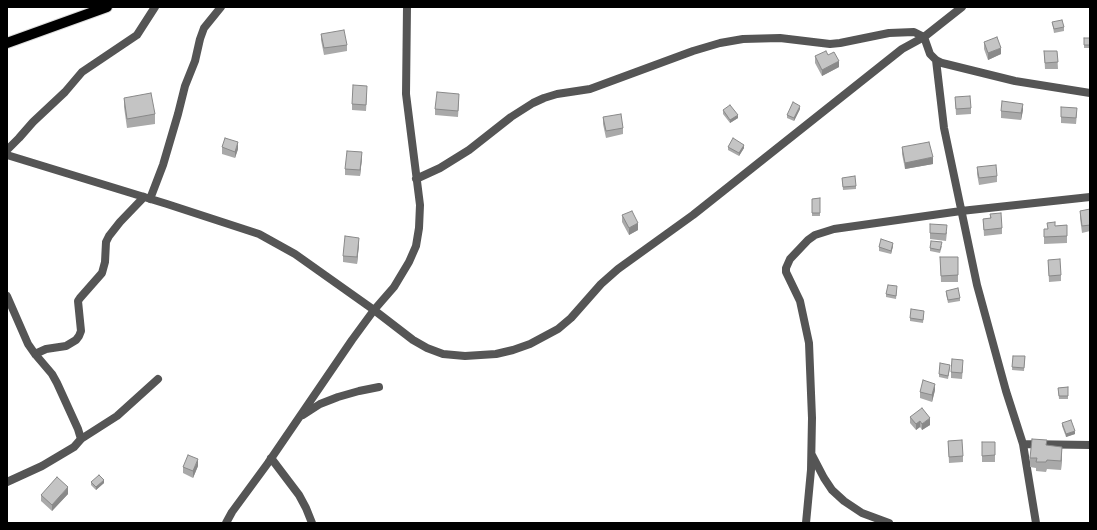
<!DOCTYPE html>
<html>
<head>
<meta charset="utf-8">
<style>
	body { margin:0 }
	#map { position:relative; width:1097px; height:530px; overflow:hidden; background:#fff; font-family:"Varela Round",sans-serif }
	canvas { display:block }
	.frame { position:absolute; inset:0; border:8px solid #000; pointer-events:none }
</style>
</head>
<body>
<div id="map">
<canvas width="1097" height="530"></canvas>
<div class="frame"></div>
</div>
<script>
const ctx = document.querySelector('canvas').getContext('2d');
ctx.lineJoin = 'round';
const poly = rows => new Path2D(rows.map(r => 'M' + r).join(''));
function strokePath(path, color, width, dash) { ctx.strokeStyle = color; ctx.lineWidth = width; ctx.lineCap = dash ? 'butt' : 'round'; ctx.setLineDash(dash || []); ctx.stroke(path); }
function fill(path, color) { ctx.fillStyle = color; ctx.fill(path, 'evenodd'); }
const street = poly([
	[936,60,944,128,977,285,1006,391,1023,444,1036,523],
	[7,150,19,138,33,122,65,92,82,72,137,35,155,7],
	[7,155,167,204,259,234,295,254,374,310,413,340,427,348,443,354,465,356,496,354,513,350,530,344,558,329,571,318,601,284,618,269,693,215,902,49,924,37,962,7],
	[416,179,440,168,469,150,511,117,533,103,544,98,557,94,590,89,693,51,720,43,743,39,780,38,830,44,840,43,889,33,914,32,924,37,930,54,936,60,942,63,1015,81,1090,93],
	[150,199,163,165,178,114,185,86,195,61,200,39,204,28,221,7],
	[7,296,28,344,35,354,52,374,57,383,78,429,81,439],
	[35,354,46,349,66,346,76,340,79,336,81,331,78,301,80,298,102,273,105,262,106,242,109,236,120,222,144,197],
	[303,415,320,404,338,397,359,391,379,387],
	[1023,444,1090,445],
	[812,455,824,478,832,490,844,501,862,513,889,523],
	[271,458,299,495,306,508,312,523],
	[7,482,42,466,74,447,81,439,117,416,158,379],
	[226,523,232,512,268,463,352,340,374,310,394,287,409,262,416,246,419,228,420,205,406,94,407,7],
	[806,523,811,470,812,418,809,343,800,301,786,272,786,268,790,259,808,240,815,235,834,229,961,211,1090,197]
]);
const primary = poly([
	[7,43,107,7]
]);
const wall = poly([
	[1052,22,1064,27,1064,31,1054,33],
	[321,34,347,45,347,51,324,55,321,40],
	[1084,38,1090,38,1090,48,1084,48],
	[984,42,1001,54,988,60,984,49],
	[1044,51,1057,51,1058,69,1045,69],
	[828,55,839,67,822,76,815,63,815,56],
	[367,93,366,111,352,110,352,104],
	[955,97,971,108,971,114,956,115],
	[124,98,155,114,155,124,127,128,124,107],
	[459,100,458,117,435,115,435,109],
	[800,109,794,121,787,118,787,115],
	[723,110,738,118,730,123,723,114],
	[1023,110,1021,120,1001,118,1001,111],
	[1077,114,1076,124,1061,123,1061,117],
	[603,117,623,128,623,134,606,138,603,124],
	[222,147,238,149,235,158,222,154],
	[728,147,744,148,739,156,728,150],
	[902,147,933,164,905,169,902,154],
	[362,158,360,176,345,175,345,169],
	[977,167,997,176,997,182,979,185,977,174],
	[842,178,856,186,856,189,843,190],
	[820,198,820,216,812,216,812,199],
	[1090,209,1090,231,1082,233,1080,218,1080,211],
	[990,214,1002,228,1002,234,984,236,983,219,990,218],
	[622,215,638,230,629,235,622,222],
	[1067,225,1067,243,1044,244,1044,229,1047,229,1055,226],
	[947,232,946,241,930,239,930,233],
	[359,244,357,264,343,262,343,256],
	[893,246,891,254,879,251,879,247],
	[942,246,940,253,930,251,930,248],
	[940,257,958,275,958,282,941,282],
	[1048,260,1061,275,1061,281,1049,282],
	[897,290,896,299,886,297,886,294],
	[946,291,960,298,960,301,948,303,946,294],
	[924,314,923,323,910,321,910,318],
	[1013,356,1025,356,1024,371,1012,370],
	[963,367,962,379,951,378,951,372],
	[950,368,948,379,939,377,939,374],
	[1068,387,1068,399,1059,399,1058,388],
	[935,390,932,402,920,398,920,392],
	[910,417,930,425,922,430,920,427,916,430,910,423],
	[1062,423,1075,434,1066,437,1062,426],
	[948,441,963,456,963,462,949,463],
	[982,442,995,455,995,462,982,462],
	[1047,445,1062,456,1061,470,1047,469,1046,472,1036,471,1036,468,1030,467,1030,458],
	[198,466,193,478,183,473,183,467],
	[91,482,104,483,96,490,91,485],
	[68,494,52,511,41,501,41,495]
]);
const shadedWall = poly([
	[1001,48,1001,54,988,60,988,53],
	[839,61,839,67,822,76,822,70],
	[1023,104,1023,110,1021,120,1021,113],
	[800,106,800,109,794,121,794,118],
	[738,115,738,118,730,123,730,120],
	[238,142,238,149,235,158,235,152],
	[744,145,744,148,739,156,739,153],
	[362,152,362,158,360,176,360,170],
	[933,157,933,164,905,169,905,163],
	[638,223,638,230,629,235,629,228],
	[359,238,359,244,357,264,357,257],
	[893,243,893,246,891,254,891,251],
	[935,384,935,390,932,402,932,395],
	[930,418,930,425,922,430,922,424],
	[920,421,920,427,916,430,916,424],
	[1075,431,1075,434,1066,437,1066,434],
	[1062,447,1062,456,1061,470,1061,461],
	[198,459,198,466,193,478,193,471],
	[104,480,104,483,96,490,96,487],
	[68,487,68,494,52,511,52,505]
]);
const building = poly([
	[1062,20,1064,27,1054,29,1052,22,1062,20],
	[344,30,347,45,324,48,321,34,344,30],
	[997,37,1001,48,988,53,984,42,997,37],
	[1084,38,1090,38,1090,45,1084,45,1084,38],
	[826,51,828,55,834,52,839,61,822,70,815,56,826,51],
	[1044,51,1057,51,1058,62,1045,63,1044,51],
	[353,85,367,86,366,105,352,104,353,85],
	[437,92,459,94,458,111,435,109,437,92],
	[151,93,155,114,127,119,124,98,151,93],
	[970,96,971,108,956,109,955,97,970,96],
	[1002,101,1023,104,1021,113,1001,111,1002,101],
	[793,102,800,106,794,118,787,115,793,102],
	[730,105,738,115,730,120,723,110,730,105],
	[1061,107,1077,108,1076,118,1061,117,1061,107],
	[621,114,623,128,606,131,603,117,621,114],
	[225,138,238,142,235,152,222,147,225,138],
	[733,138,744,145,739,153,728,147,733,138],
	[929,142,933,157,905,163,902,147,929,142],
	[347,151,362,152,360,170,345,169,347,151],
	[996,165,997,176,979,178,977,167,996,165],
	[855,176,856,186,843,187,842,178,855,176],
	[820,198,820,213,812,213,812,199,820,198],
	[1090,209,1090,225,1082,226,1080,211,1090,209],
	[632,211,638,223,629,228,622,215,632,211],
	[1001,213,1002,228,984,230,983,219,991,218,990,214,1001,213],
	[1055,222,1055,226,1067,225,1067,236,1044,237,1044,229,1048,229,1047,223,1055,222],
	[930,224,947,225,946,234,930,233,930,224],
	[345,236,359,238,357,257,343,256,345,236],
	[881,239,893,243,891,251,879,247,881,239],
	[931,241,942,242,940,250,930,248,931,241],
	[940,257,958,257,958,275,941,276,940,257],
	[1060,259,1061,275,1049,276,1048,260,1060,259],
	[888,285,897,286,896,296,886,294,888,285],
	[958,288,960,298,948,300,946,291,958,288],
	[911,309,924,311,923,320,910,318,911,309],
	[1013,356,1025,356,1024,368,1012,367,1013,356],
	[952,359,963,360,962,373,951,372,952,359],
	[940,363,950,365,948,376,939,374,940,363],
	[923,380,935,384,932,395,920,392,923,380],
	[1068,387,1068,396,1059,396,1058,388,1068,387],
	[922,408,930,418,922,424,920,421,916,424,910,417,922,408],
	[1071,420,1075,431,1066,434,1062,423,1071,420],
	[1032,439,1047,440,1046,445,1062,447,1061,461,1047,460,1046,462,1036,462,1037,458,1030,458,1032,439],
	[962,440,963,456,949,457,948,441,962,440],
	[982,442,995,442,995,455,982,456,982,442],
	[188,455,198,459,193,471,183,467,188,455],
	[99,475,104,480,96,487,91,482,99,475],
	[57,477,68,487,52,505,41,495,57,477]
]);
strokePath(primary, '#dbdbdb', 12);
strokePath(street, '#555', 8);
strokePath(primary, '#000', 10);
fill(wall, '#a9a9a9');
fill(shadedWall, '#898989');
fill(building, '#c4c4c4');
strokePath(building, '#898989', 1);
</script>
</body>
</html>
